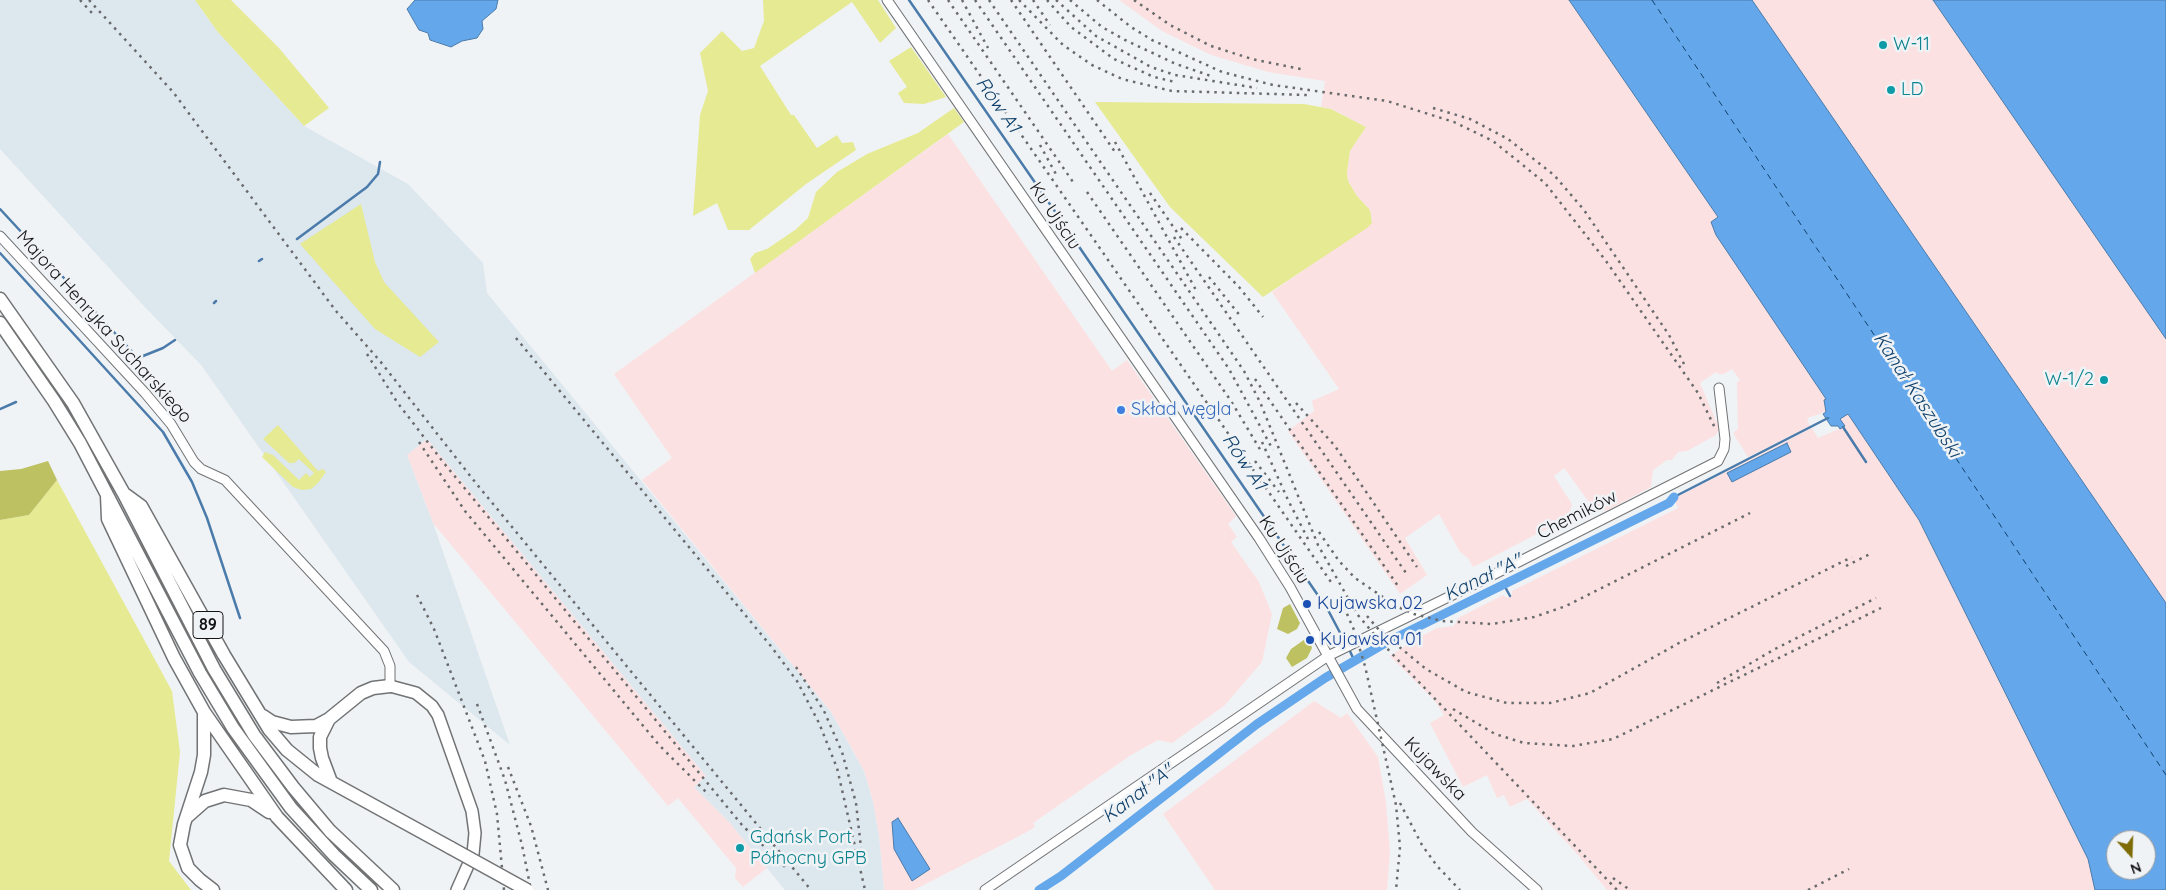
<!DOCTYPE html>
<html>
<head>
<meta charset="utf-8">
<style>
	body { margin:0 }
	#map { position:relative; width:2166px; height:890px; overflow:hidden; background:#f0f3f5; font-family:Quicksand,sans-serif }
	canvas { display:block }
	.north { position:absolute; left:2106px; top:830px; width:50px; height:50px; box-sizing:border-box; background:#f0f3f5; border:1px solid #97999b; border-radius:50%; rotate:160deg; font-size:14px; font-weight:700; line-height:20px; text-align:center; color:#121314 }
	.north::after { content:''; display:block; margin:auto; width:18px; height:22px; background:#7d6b05; clip-path:polygon(50% 0,100% 100%,50% 72%,0 100%) }
</style>
</head>
<body>
<div id="map">
<canvas width="2166" height="890"></canvas>
<div class="north">N</div>
</div>
<script>
const ctx = document.querySelector('canvas').getContext('2d');
ctx.lineJoin = 'round';
function fill(path, color) { ctx.fillStyle = color; ctx.fill(path, 'evenodd'); }
const poly = rows => new Path2D(rows.map(r => 'M' + r).join(''));
function strokePath(path, color, width, dash) { ctx.strokeStyle = color; ctx.lineWidth = width; ctx.lineCap = dash ? 'butt' : 'round'; ctx.setLineDash(dash || []); ctx.stroke(path); }
function label(font, color, halo, rows, align = 'center') {
  ctx.font = font + ' Quicksand,sans-serif'; ctx.lineWidth = 5; ctx.setLineDash([]); ctx.textBaseline = 'middle'; ctx.strokeStyle = halo; ctx.fillStyle = color; for (const [text, x, y, turn = 0] of rows) {
    ctx.save(); ctx.translate(x, y); ctx.rotate((+turn || 0) * Math.PI / 180); ctx.textAlign = isNaN(turn) ? turn : align; if (halo) ctx.strokeText(text, 0, 0); ctx.fillText(text, 0, 0); ctx.restore();
  }
}
const industrial = poly([
	[1119,0,1569,0,1718,217,1711,223,1826,399,1824,400,1826,412,1807,418,1810,426,1748,457,1734,435,1734,432,1738,429,1737,382,1740,380,1732,369,1724,374,1718,374,1716,372,1700,383,1719,428,1716,435,1687,451,1678,452,1672,460,1667,460,1653,470,1651,487,1606,511,1594,509,1564,468,1554,476,1572,504,1568,518,1473,567,1468,558,1460,552,1439,514,1405,538,1427,575,1400,594,1288,431,1314,411,1312,401,1339,389,1272,292,1372,223,1370,210,1357,196,1348,181,1347,173,1350,151,1366,127,1332,109,1321,107,1325,81,1268,72,1211,55,1162,31],
	[1752,0,1933,0,2166,339,2166,603],
	[948,134,1112,371,1127,360,1236,516,1228,524,1237,537,1231,542,1259,582,1272,614,1262,662,1224,706,1172,743,1158,740,1131,755,1033,823,1035,827,1025,833,914,890,884,890,879,836,873,802,864,771,851,747,831,712,642,480,672,458,614,374],
	[1848,414,1919,520,2088,859,2095,890,1607,890,1578,855,1527,799,1510,807,1504,795,1497,798,1487,775,1463,787,1430,723,1444,715,1434,700,1390,656,1416,639,1437,628,1454,626,1458,618,1503,595,1507,598,1512,595,1512,591,1678,508,1675,501,1679,496,1812,428,1818,438,1839,429,1840,419],
	[427,439,706,776,694,787,730,823,767,868,743,887,735,878,736,868,678,798,668,806,433,523,407,455],
	[1314,701,1341,718,1347,713,1378,757,1386,802,1390,853,1387,890,1215,890,1163,814]
]);
const built = poly([
	[0,0,195,0,217,31,304,126,408,184,483,263,487,293,831,712,864,771,873,802,879,836,884,890,785,890,730,823,694,787,706,776,427,439,407,455,433,523,510,745,409,662,202,366,143,305,0,149]
]);
const green = poly([
	[195,0,231,0,279,48,329,108,304,126,217,31],
	[763,0,878,0,896,28,880,43,852,2,760,66,791,115,794,115,817,148,837,135,842,143,853,142,856,150,806,184,749,230,728,230,717,203,693,216,700,115,708,91,700,53,722,31,742,51,754,48,764,21],
	[911,47,946,97,924,104,904,103,898,93,907,87,889,61],
	[1095,102,1304,104,1331,109,1366,127,1350,151,1347,173,1348,181,1357,196,1370,210,1372,223,1367,228,1263,297,1170,207],
	[954,108,964,122,755,273,750,259,755,253,767,249,795,230,808,218,816,192,837,172,867,154,918,133],
	[361,204,375,262,384,282,439,342,420,357,375,329,300,244],
	[278,425,318,471,323,469,326,472,318,483,311,489,302,490,293,487,262,457,265,452,273,455,299,480,306,473,310,477,314,473,299,459,294,463,289,463,263,439],
	[57,480,172,691,180,752,169,861,191,890,0,890,0,520,29,515]
]);
const forest = poly([
	[48,461,57,480,29,515,0,520,0,471,21,469],
	[1290,604,1300,623,1297,629,1288,634,1277,629,1283,608],
	[1308,637,1312,648,1307,658,1292,667,1286,658,1291,649]
]);
const water = poly([
	[415,0,498,0,496,9,482,21,483,29,477,38,462,41,451,47,430,40,428,33,419,30,407,9,415,0],
	[1569,0,1752,0,2166,603,2166,890,2095,890,2088,859,1919,520,1848,414,1840,419,1845,426,1840,429,1838,426,1831,426,1823,414,1826,412,1824,400,1826,399,1716,235,1711,222,1718,217,1569,0],
	[2116,840,2146,840,2146,870,2116,870,2116,840],
	[1933,0,2166,0,2166,339,1933,0],
	[1787,443,1791,452,1732,482,1727,473,1787,443],
	[898,818,930,869,912,881,894,849,892,822,898,818]
]);
const stream = poly([
	[909,0,1065,226],
	[0,209,138,358,163,348,175,340],
	[1071,235,1328,610,1346,644],
	[297,239,367,187,378,174,380,162],
	[0,253,163,432,192,482,207,518,240,618],
	[259,261,262,259],
	[214,303,216,301],
	[0,409,16,402],
	[1843,427,1866,462],
	[1674,497,1828,418],
	[1504,585,1510,596],
	[1349,649,1354,660]
]);
const canal = poly([
	[1039,890,1061,876,1257,724,1325,678,1387,642,1669,503,1674,497]
]);
const ferry = poly([
	[1652,0,2166,775]
]);
const minor = poly([
	[887,0,1259,538,1290,587,1357,709,1472,832,1537,890],
	[0,236,145,393,171,424,194,462,201,469,225,480,384,651,390,666,390,686],
	[985,890,1328,656,1473,585,1718,461,1724,449,1725,439,1719,388]
]);
const major = poly([
	[390,686,416,693,432,706,438,715,472,811,475,833,473,854,457,890]
]);
const highway = poly([
	[0,299,73,403,124,494,214,669,254,735,293,787,330,831,393,890],
	[0,323,54,401,80,443,200,673,233,728,291,808,334,855,371,890],
	[107,495,108,519,174,658,204,712,277,817,346,890],
	[126,495,141,506,224,655,269,729,287,750,318,775,451,848],
	[204,712,204,755,201,772,184,824,180,845,188,868,200,880,213,890],
	[263,716,272,722,291,727,316,726,329,719,361,693,373,688,390,686],
	[329,719,320,737,320,748,322,758,331,782],
	[188,816,205,801,224,795,251,800,269,812]
]);
const rail = poly([
	[80,0,92,13],
	[89,0,173,92,336,311,380,361,475,482,811,890],
	[928,0,1331,582],
	[948,0,1073,182],
	[962,0,988,48],
	[975,0,1229,369,1273,450],
	[989,0,1244,371,1260,402,1318,545,1357,614,1379,640,1617,890],
	[1011,0,1115,152],
	[1019,0,1063,45,1092,65,1122,79,1172,91,1307,95],
	[1033,0,1050,25],
	[1047,0,1071,27,1114,59,1154,77,1175,82],
	[1056,0,1096,36,1151,67,1175,75,1257,88],
	[1070,0,1102,27,1125,40,1176,64,1211,76],
	[1097,0,1131,27,1152,40,1222,72,1273,85,1387,101,1454,122,1493,141,1545,183,1606,261,1698,393,1716,430],
	[1134,0,1170,25,1211,46,1252,59,1301,69],
	[1433,108,1470,119,1508,139,1554,175,1584,210,1669,335,1684,364],
	[1115,142,1197,292],
	[1040,145,1057,176],
	[1087,192,1231,401,1261,451],
	[1150,193,1183,241],
	[1181,228,1239,287,1263,317],
	[1174,237,1406,573],
	[1209,277,1241,317],
	[516,338,770,645,797,681,819,723,837,768,865,890],
	[367,354,397,402,443,462,742,825,787,869],
	[1255,379,1398,586],
	[1296,403,1335,446,1417,567],
	[419,442,465,511,659,745,709,795],
	[1262,442,1288,500,1308,539],
	[1255,461,1279,492],
	[1319,532,1339,561,1355,578,1396,606,1414,614,1442,621,1492,624,1534,617,1566,606,1750,513],
	[1846,566,1870,554],
	[417,595,434,629,485,761,497,814,504,890],
	[1341,600,1354,630,1365,666,1396,805,1400,847,1396,890],
	[1367,616,1380,631,1426,669,1466,692,1507,703,1550,703,1590,693,1679,643,1852,557],
	[796,667,824,711,842,752,856,803,861,848],
	[1717,683,1775,649,1876,598],
	[477,704,505,780,522,845,531,890],
	[1453,709,1495,734,1524,743,1573,746,1613,739,1881,608],
	[508,767,531,826,548,890],
	[1400,803,1422,845,1437,866,1460,890],
	[1613,878,1630,890],
	[1808,890,1849,869]
]);
const highwayBridge = poly([
	[451,848,527,890]
]);
const markers = [
	[1883,45,5,"#0f9aa8"],
	[1891,90,5,"#0f9aa8"],
	[2104,380,5,"#0f9aa8"],
	[1121,410,5,"#3f7fe0"],
	[1307,604,5,"#1a4fb4"],
	[1310,640,5,"#1a4fb4"],
	[740,848,5,"#0f9aa8"]
];
const shields = [
	[208,625,30]
];
const shieldNames = [
	["89",208,625]
];
const cultureNames = [
	["W-11",1893,45],
	["LD",1901,90],
	["W-1/2",2094,380,"right"],
	["Gdańsk Port",750,838],
	["Północny GPB",750,859]
];
const streetNames = [
	["Ku Ujściu",1055,216,56],
	["Majora Henryka Sucharskiego",104,327,48],
	["Chemików",1577,515,-27],
	["Ku Ujściu",1284,550,57],
	["Kujawska",1435,769,46]
];
const shopNames = [
	["Skład węgla",1131,410]
];
const transitNames = [
	["Kujawska 02",1317,604],
	["Kujawska 01",1320,640]
];
const waterNames = [
	["Rów A1",998,105,55],
	["Kanał Kaszubski",1917,395,57],
	["Rów A1",1244,462,56],
	["Kanał \"A\"",1483,578,-26],
	["Kanał \"A\"",1138,794,-37]
];
fill(industrial, '#fce1e2');
fill(built, '#dde7ee');
fill(green, '#e6ea92');
fill(forest, '#bec161');
fill(water, '#64a7ea');
strokePath(water, '#4b7baa', 1);
strokePath(stream, '#4b7baa', 2.5);
strokePath(canal, '#64a7ea', 9);
strokePath(ferry, '#10416c', 1, [6, 5]);
strokePath(minor, '#717375', 11);
strokePath(major, '#717375', 14);
strokePath(highway, '#717375', 15);
strokePath(minor, '#fff', 9);
strokePath(major, '#fff', 11);
strokePath(highway, '#fff', 12);
strokePath(rail, '#686a6b', 2.5, [2.5, 5]);
strokePath(highwayBridge, '#717375', 15, []);
strokePath(highwayBridge, '#fff', 12);
for (const [x, y, r, color] of markers) { const dot = new Path2D(); dot.arc(x, y, r, 0, 2 * Math.PI); ctx.fillStyle = color; ctx.fill(dot); strokePath(dot, '#f0f3f5', 2); }
for (const [x, y, w] of shields) { const box = new Path2D(); box.roundRect(x - w / 2, y - 13.5, w, 27, 4); ctx.fillStyle = '#f0f3f5'; ctx.fill(box); strokePath(box, '#121314', 1); }
label('bold 16px', '#121314', null, shieldNames);
label('18px', '#0d838f', '#f0f3f5', cultureNames, 'left');
label('18px', '#121314', '#f0f3f5', streetNames);
label('18px', '#366cbe', '#f0f3f5', shopNames, 'left');
label('18px', '#164399', '#f0f3f5', transitNames, 'left');
label('italic 19px', '#10416c', '#f0f3f5', waterNames);
</script>
</body>
</html>
